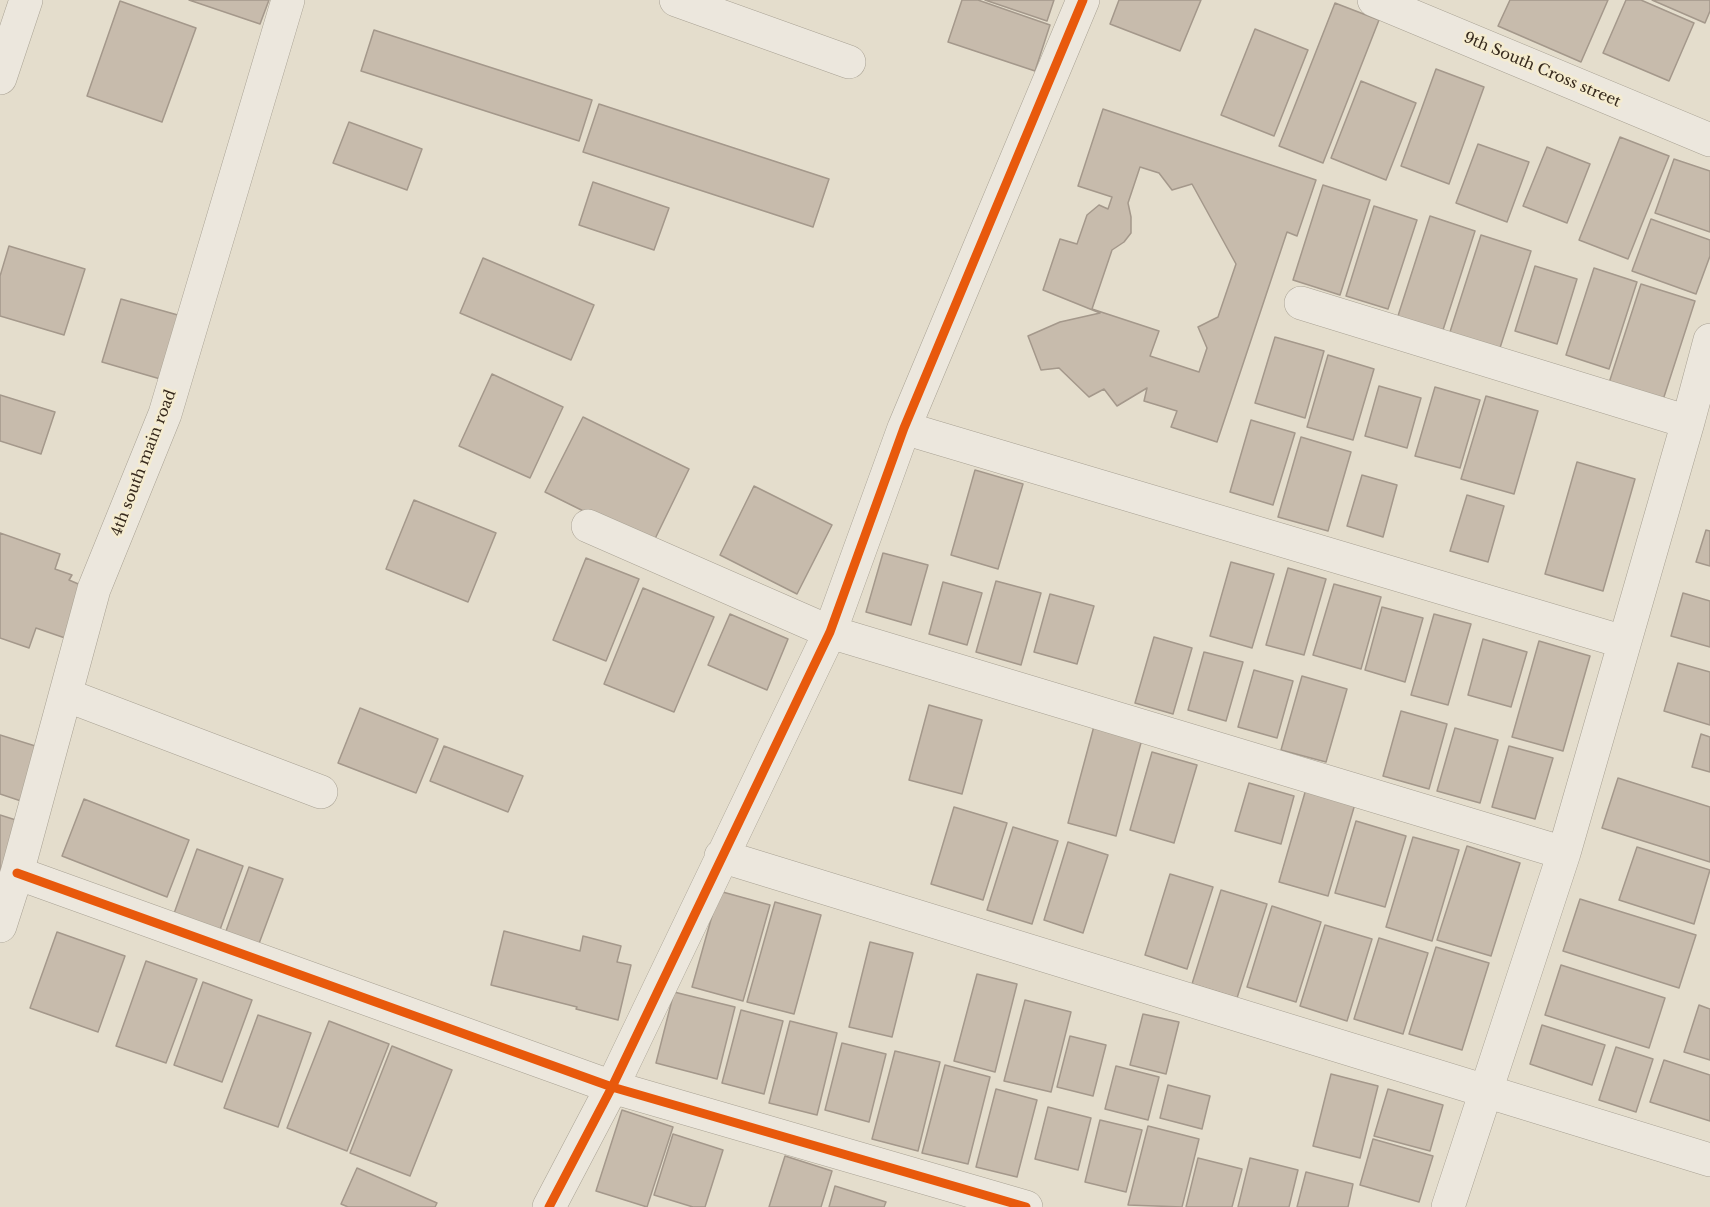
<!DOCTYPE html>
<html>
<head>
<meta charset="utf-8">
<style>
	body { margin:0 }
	canvas { display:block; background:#e4ddcc }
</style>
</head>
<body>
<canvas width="1710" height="1207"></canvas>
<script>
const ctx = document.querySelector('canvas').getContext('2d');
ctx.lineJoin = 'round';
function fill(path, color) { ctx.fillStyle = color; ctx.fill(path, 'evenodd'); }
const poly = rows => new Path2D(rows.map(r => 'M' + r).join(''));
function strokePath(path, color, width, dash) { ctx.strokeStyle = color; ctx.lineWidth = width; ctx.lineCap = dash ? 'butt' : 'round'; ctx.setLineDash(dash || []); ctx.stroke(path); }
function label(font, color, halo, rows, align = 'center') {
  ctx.font = font + ' "Libre Baskerville",serif'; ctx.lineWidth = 5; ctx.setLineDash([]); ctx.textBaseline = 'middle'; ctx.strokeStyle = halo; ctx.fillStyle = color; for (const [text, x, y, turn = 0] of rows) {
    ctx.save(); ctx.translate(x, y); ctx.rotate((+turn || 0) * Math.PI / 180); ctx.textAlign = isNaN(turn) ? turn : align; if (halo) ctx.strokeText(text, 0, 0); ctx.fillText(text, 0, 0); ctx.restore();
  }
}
const building = poly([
	[189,0,269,0,260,24,189,0],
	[962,0,978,0,1050,25,1035,71,948,42,962,0],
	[985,0,1054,0,1047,21,985,0],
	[1119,0,1201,0,1180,51,1110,24,1119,0],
	[1510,0,1608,0,1581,62,1498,26,1510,0],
	[1626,0,1641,0,1694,23,1669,81,1603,53,1626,0],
	[1652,0,1710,0,1710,11,1705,23,1652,0],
	[120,1,196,28,162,122,87,96,120,1],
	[1335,3,1379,20,1323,163,1279,146,1335,3],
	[1255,29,1308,50,1274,136,1221,115,1255,29],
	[374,30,592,100,579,141,361,71,374,30],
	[1436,69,1484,87,1449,184,1401,166,1436,69],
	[1361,81,1416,103,1386,180,1331,158,1361,81],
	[599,104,829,179,813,227,583,152,599,104],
	[1103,109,1316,180,1297,236,1287,232,1217,442,1171,427,1177,411,1144,401,1147,388,1117,406,1104,389,1089,397,1059,368,1041,370,1028,336,1060,322,1100,313,1043,290,1060,239,1077,244,1087,215,1099,205,1108,209,1112,197,1078,186,1103,109],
	[1140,167,1159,173,1172,190,1192,184,1236,264,1218,317,1198,327,1207,348,1199,372,1150,356,1159,331,1092,309,1112,250,1124,242,1131,233,1131,217,1128,203,1140,167],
	[349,122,422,149,407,190,333,163,349,122],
	[1620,137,1669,156,1628,259,1579,240,1620,137],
	[1478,144,1529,162,1507,222,1456,203,1478,144],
	[1547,147,1590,164,1567,223,1523,206,1547,147],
	[1674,159,1710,171,1710,232,1655,213,1674,159],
	[593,182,669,208,654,250,579,225,593,182],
	[1323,185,1370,200,1340,295,1293,280,1323,185],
	[1374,206,1417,220,1388,309,1346,296,1374,206],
	[1430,216,1475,231,1442,333,1397,319,1430,216],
	[1651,219,1710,240,1710,256,1696,294,1632,271,1651,219],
	[1481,235,1531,251,1499,351,1449,335,1481,235],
	[9,246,85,269,64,335,0,316,0,276,9,246],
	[483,258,594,305,571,360,460,313,483,258],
	[1535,266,1577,279,1557,344,1515,331,1535,266],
	[1594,268,1637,282,1609,369,1566,355,1594,268],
	[1641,284,1695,301,1662,403,1608,386,1641,284],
	[121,299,192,319,174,383,102,362,121,299],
	[1275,337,1324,351,1305,418,1255,403,1275,337],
	[1328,355,1374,369,1353,440,1307,427,1328,355],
	[492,374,563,407,530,478,459,446,492,374],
	[1379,386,1421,398,1407,448,1365,436,1379,386],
	[1435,387,1480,400,1460,468,1415,456,1435,387],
	[0,395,55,412,41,454,0,441,0,395],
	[1486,396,1538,411,1514,494,1461,479,1486,396],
	[583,417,689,469,652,545,545,492,583,417],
	[1251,420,1295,433,1273,505,1230,492,1251,420],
	[1301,437,1351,452,1328,531,1278,517,1301,437],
	[1577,462,1635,479,1603,591,1545,574,1577,462],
	[975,470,1023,484,998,569,951,555,975,470],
	[1362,475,1397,485,1383,537,1347,526,1362,475],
	[754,486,832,525,797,594,720,555,754,486],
	[1467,495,1504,506,1488,562,1450,551,1467,495],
	[414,500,496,533,468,602,386,569,414,500],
	[1706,530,1710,531,1710,566,1696,562,1706,530],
	[0,533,60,554,55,569,72,575,69,580,83,586,65,638,36,628,29,648,0,638,0,533],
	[883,553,928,565,911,625,866,612,883,553],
	[586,558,639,579,606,661,553,640,586,558],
	[1231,562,1274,574,1252,648,1210,636,1231,562],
	[1288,568,1326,579,1304,655,1266,645,1288,568],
	[996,581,1041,593,1021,665,976,652,996,581],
	[943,582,982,593,967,645,929,634,943,582],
	[1334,584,1381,597,1361,669,1313,655,1334,584],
	[643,588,714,617,674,712,604,684,643,588],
	[1683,593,1710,601,1710,647,1671,636,1683,593],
	[1050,594,1094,606,1077,664,1034,652,1050,594],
	[1382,607,1423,618,1405,682,1365,670,1382,607],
	[730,614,788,639,767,690,708,665,730,614],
	[1434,614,1471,624,1448,705,1411,695,1434,614],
	[1154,637,1192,648,1173,714,1135,703,1154,637],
	[1483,639,1527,652,1511,707,1468,695,1483,639],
	[1539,641,1590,656,1563,751,1512,737,1539,641],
	[1204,652,1243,662,1226,721,1188,710,1204,652],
	[1678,663,1710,672,1710,725,1664,711,1678,663],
	[1254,670,1293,681,1277,738,1238,727,1254,670],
	[1302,676,1347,689,1326,762,1281,750,1302,676],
	[929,705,982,720,962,794,909,780,929,705],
	[360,708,438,739,416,793,338,763,360,708],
	[1401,711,1447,724,1429,789,1383,776,1401,711],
	[1094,726,1142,739,1116,836,1068,823,1094,726],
	[1455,728,1498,740,1480,803,1437,791,1455,728],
	[1701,734,1710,737,1710,772,1692,767,1701,734],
	[0,735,45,749,27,803,0,794,0,735],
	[444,746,523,776,508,812,430,781,444,746],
	[1509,746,1553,758,1535,819,1492,807,1509,746],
	[1152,752,1197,765,1174,843,1130,830,1152,752],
	[1618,778,1710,807,1710,862,1602,828,1618,778],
	[1249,783,1294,796,1281,844,1235,831,1249,783],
	[1306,789,1355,804,1328,896,1279,882,1306,789],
	[84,799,189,840,167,897,62,856,84,799],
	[954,807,1007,823,983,900,931,884,954,807],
	[0,815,19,821,0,876,0,815],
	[1356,821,1406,836,1385,907,1335,893,1356,821],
	[1013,827,1058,841,1032,924,987,910,1013,827],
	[1413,837,1459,850,1432,941,1386,927,1413,837],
	[1068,842,1108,855,1083,933,1044,920,1068,842],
	[1467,846,1520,863,1491,956,1437,940,1467,846],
	[1637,847,1710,870,1694,924,1619,900,1637,847],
	[197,849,243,866,217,938,171,922,197,849],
	[249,867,283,879,254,957,221,945,249,867],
	[1170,874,1213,887,1187,969,1145,955,1170,874],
	[1221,890,1267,904,1237,998,1192,984,1221,890],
	[719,891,770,905,743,1001,692,987,719,891],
	[1580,899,1696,935,1679,988,1563,951,1580,899],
	[775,902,821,915,794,1014,747,1002,775,902],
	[1272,906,1321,922,1296,1002,1247,987,1272,906],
	[1325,925,1372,939,1347,1021,1300,1006,1325,925],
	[504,931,580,951,583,936,621,946,617,962,631,965,618,1020,576,1009,577,1007,491,985,504,931],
	[57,932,125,956,98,1032,30,1008,57,932],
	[1379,938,1428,953,1403,1034,1354,1019,1379,938],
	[870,942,913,953,892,1037,849,1027,870,942],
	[1436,947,1489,963,1462,1050,1409,1034,1436,947],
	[146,961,197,979,166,1063,116,1046,146,961],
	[1561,965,1665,998,1649,1048,1545,1015,1561,965],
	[977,974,1017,984,995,1072,954,1061,977,974],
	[203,982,252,1000,222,1082,174,1065,203,982],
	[674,992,735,1007,717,1079,656,1063,674,992],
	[1025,1000,1071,1012,1051,1092,1004,1081,1025,1000],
	[1699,1005,1710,1009,1710,1060,1684,1052,1699,1005],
	[741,1010,783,1021,764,1094,722,1083,741,1010],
	[1143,1014,1179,1022,1166,1074,1130,1065,1143,1014],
	[258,1015,311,1033,278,1127,224,1108,258,1015],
	[329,1021,389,1044,347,1151,287,1128,329,1021],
	[790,1021,837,1033,817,1115,769,1103,790,1021],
	[1542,1025,1605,1045,1592,1085,1530,1064,1542,1025],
	[1070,1036,1106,1045,1093,1096,1057,1087,1070,1036],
	[842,1043,886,1054,869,1122,825,1110,842,1043],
	[392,1046,452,1070,410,1176,350,1153,392,1046],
	[1616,1047,1653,1059,1636,1112,1599,1100,1616,1047],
	[895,1051,940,1062,918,1151,872,1139,895,1051],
	[1664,1060,1710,1075,1710,1121,1650,1102,1664,1060],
	[945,1065,990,1077,968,1164,922,1153,945,1065],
	[1116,1066,1159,1077,1148,1120,1105,1109,1116,1066],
	[1331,1074,1378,1086,1360,1158,1313,1146,1331,1074],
	[1168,1085,1210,1096,1202,1129,1160,1118,1168,1085],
	[996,1089,1037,1100,1017,1177,976,1167,996,1089],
	[1388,1089,1443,1105,1430,1151,1374,1136,1388,1089],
	[1048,1107,1091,1118,1078,1170,1035,1159,1048,1107],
	[622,1110,673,1127,647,1207,596,1191,622,1110],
	[1100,1120,1142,1130,1126,1192,1085,1182,1100,1120],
	[1148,1126,1199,1139,1182,1207,1128,1205,1148,1126],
	[673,1134,723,1150,705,1207,693,1207,654,1195,673,1134],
	[1373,1139,1433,1156,1419,1202,1360,1185,1373,1139],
	[785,1156,832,1171,821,1207,769,1207,785,1156],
	[1198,1158,1242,1169,1232,1207,1186,1207,1198,1158],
	[1250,1158,1298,1170,1289,1207,1238,1207,1250,1158],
	[357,1168,437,1203,435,1207,348,1207,341,1204,357,1168],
	[1306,1172,1353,1184,1348,1207,1297,1207,1306,1172],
	[835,1186,886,1202,884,1207,829,1207,835,1186]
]);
const minor = poly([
	[676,0,849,62],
	[1374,0,1710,140],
	[0,78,26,0],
	[1301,303,1688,422],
	[904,428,1624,642],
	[588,526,830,632,1564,853],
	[66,695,321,792],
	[721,856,1710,1160],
	[17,873,612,1087,1026,1207],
	[0,926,17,873,94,589,165,414,288,0],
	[549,1207,612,1087,830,632,904,428,1083,0],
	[1448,1207,1564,853,1688,422,1710,340]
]);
const cycleway = poly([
	[17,873,612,1087,1026,1207],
	[549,1207,612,1087,830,632,904,428,1083,0]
]);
const streetNames = [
	["9th South Cross street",1542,70,23],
	["4th south main road",144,463,-69]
];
fill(building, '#c7bbac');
strokePath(building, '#a4988b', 1.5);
strokePath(minor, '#a9a294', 34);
strokePath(minor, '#ece7dd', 33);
strokePath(cycleway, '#e8590c', 9);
label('15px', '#372a1d', '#f5ecd0', streetNames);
</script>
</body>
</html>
